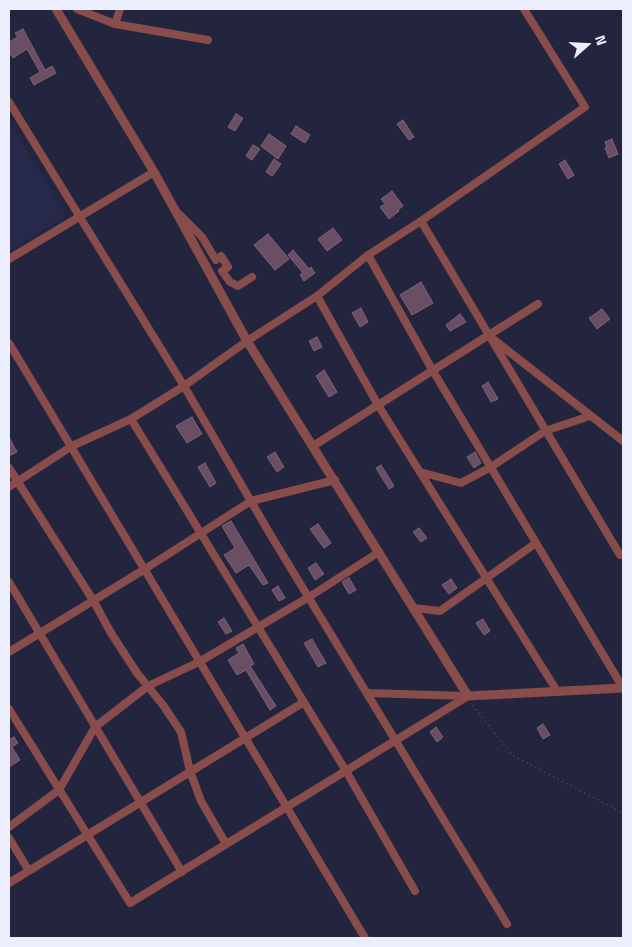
<!DOCTYPE html>
<html>
<head>
<meta charset="utf-8">
<style>
	body { margin:0 }
	#map { position:relative; width:632px; height:947px; overflow:hidden; background:#23253f; font-family:"Titillium Web",sans-serif }
	canvas { display:block }
	.frame { position:absolute; inset:0; border:10px solid #ebeefc; pointer-events:none }
	.north { position:absolute; left:562px; top:20px; width:50px; height:50px; -webkit-text-stroke:4px #23253f; paint-order:stroke; rotate:71deg; font-size:14px; font-weight:700; line-height:20px; text-align:center; color:#ebeefc }
	.north::after { content:''; display:block; margin:auto; width:18px; height:22px; background:#ebeefc; clip-path:polygon(50% 0,100% 100%,50% 72%,0 100%) }
</style>
</head>
<body>
<div id="map">
<canvas width="632" height="947"></canvas>
<div class="frame"></div>
<div class="north">N</div>
</div>
<script>
const ctx = document.querySelector('canvas').getContext('2d');
ctx.lineJoin = 'round';
function fill(path, color) { ctx.fillStyle = color; ctx.fill(path, 'evenodd'); }
const poly = rows => new Path2D(rows.map(r => 'M' + r).join(''));
function strokePath(path, color, width, dash) { ctx.strokeStyle = color; ctx.lineWidth = width; ctx.lineCap = dash ? 'butt' : 'round'; ctx.setLineDash(dash || []); ctx.stroke(path); }
const built = poly([
	[9,121,66,216,9,251]
]);
const building = poly([
	[23,29,45,70,52,66,56,73,34,85,30,78,40,72,27,49,13,58,9,51,9,42,18,37,15,33,23,29],
	[236,114,243,118,235,131,228,127,236,114],
	[403,120,414,137,409,140,397,124,403,120],
	[296,126,310,135,305,143,291,134,296,126],
	[269,134,286,146,278,159,261,146,269,134],
	[612,139,618,154,609,158,605,148,607,147,605,142,612,139],
	[253,145,260,149,252,160,246,156,253,145],
	[274,159,281,164,272,176,266,172,274,159],
	[565,160,574,175,568,179,559,164,565,160],
	[392,191,403,206,398,210,399,211,389,219,380,207,385,204,381,199,392,191],
	[333,228,342,240,327,251,318,239,333,228],
	[268,234,289,259,275,270,254,245,268,234],
	[293,250,309,269,311,267,315,273,304,281,300,275,303,273,288,255,293,250],
	[421,282,433,303,412,315,400,295,421,282],
	[361,308,368,322,360,327,352,313,361,308],
	[602,309,610,319,597,329,589,318,602,309],
	[460,314,466,322,450,331,446,325,460,314],
	[317,337,322,347,314,351,309,341,317,337],
	[324,370,337,392,329,397,316,376,324,370],
	[488,382,498,399,491,402,482,386,488,382],
	[192,417,202,434,187,443,176,426,192,417],
	[9,437,17,452,9,456,9,437],
	[275,452,284,467,277,472,267,457,275,452],
	[475,452,481,463,474,468,467,457,475,452],
	[205,463,216,483,210,487,198,467,205,463],
	[381,465,394,486,389,489,376,468,381,465],
	[231,521,268,583,263,585,249,565,236,573,224,555,235,548,222,526,231,521],
	[318,524,331,543,324,548,310,529,318,524],
	[419,528,427,538,421,542,413,532,419,528],
	[316,563,324,574,315,580,308,568,316,563],
	[349,578,356,590,349,594,342,582,349,578],
	[451,579,457,588,449,594,442,585,451,579],
	[278,586,285,598,279,601,272,590,278,586],
	[224,618,232,631,226,634,218,622,224,618],
	[483,619,490,631,484,635,476,623,483,619],
	[312,639,326,663,318,667,304,643,312,639],
	[243,644,254,664,250,666,276,706,270,710,246,670,237,675,228,660,239,653,236,648,243,644],
	[543,724,550,735,543,739,537,728,543,724],
	[436,727,443,737,437,742,430,732,436,727],
	[14,737,18,743,12,747,20,760,9,767,9,740,14,737]
]);
const path = poly([
	[473,705,481,716,512,755,623,813]
]);
const minor = poly([
	[77,9,115,24,208,40],
	[115,24,120,9],
	[9,102,184,386,270,534,507,924],
	[180,215,202,237,216,260,221,256,228,267,222,271,230,282,238,286,252,277],
	[421,221,620,555],
	[368,255,433,371,623,688],
	[9,259,154,172],
	[317,296,378,405,557,691],
	[493,339,623,441],
	[9,343,365,938],
	[131,419,346,771,415,891],
	[313,446,538,304],
	[9,468,93,600,111,633,137,673,163,705,181,732,190,771,201,801,226,844],
	[420,472,461,483,491,467,545,431,590,416],
	[9,487,72,446,131,419,184,386,247,341,317,296,368,255,421,221,585,107,524,9],
	[9,582,182,872],
	[414,608,440,611,536,543],
	[9,652,145,569,251,501,335,480],
	[367,693,468,696],
	[9,709,130,903,468,696],
	[9,827,59,790,95,727,148,686,199,662,309,597,379,552],
	[9,838,29,871],
	[9,883,304,702]
]);
const tertiary = poly([
	[56,9,154,172,247,341,468,696,623,688]
]);
fill(built, '#27294a');
fill(building, '#694e64');
strokePath(building, '#7e6278', 1);
strokePath(path, '#73758b', 1, [1, 4]);
strokePath(minor, '#884d4a', 8);
strokePath(tertiary, '#884d4a', 9);
</script>
</body>
</html>
